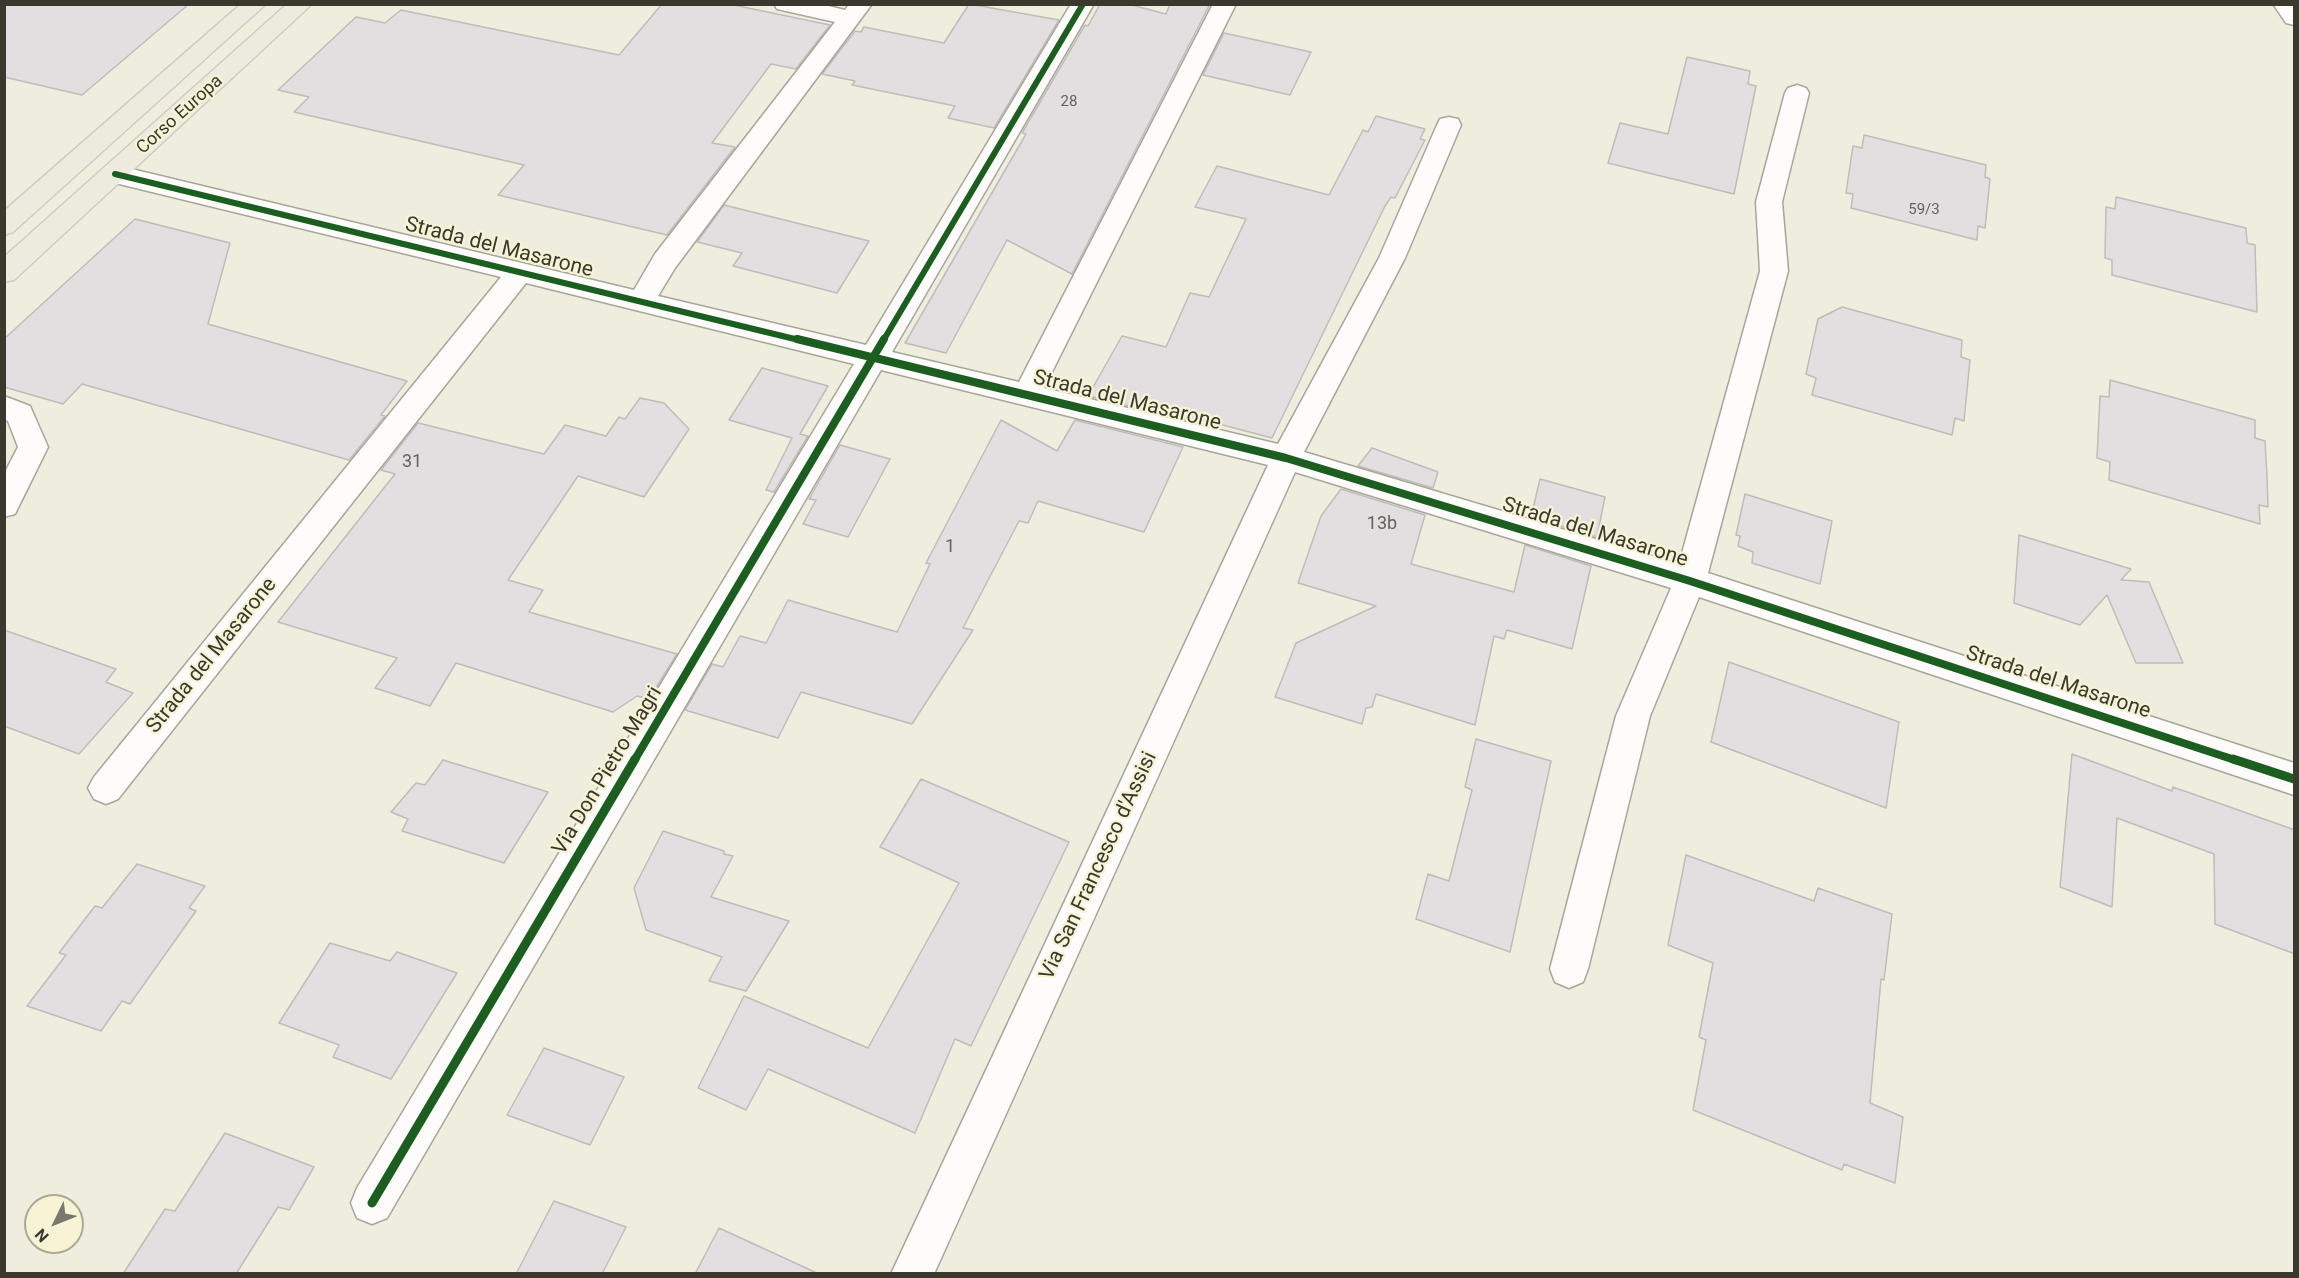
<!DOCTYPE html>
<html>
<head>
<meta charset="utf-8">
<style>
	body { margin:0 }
	#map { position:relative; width:2299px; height:1278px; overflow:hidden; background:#efeede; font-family:Roboto,sans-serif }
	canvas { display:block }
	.frame { position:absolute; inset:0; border:6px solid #3b392e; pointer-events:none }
	.north { position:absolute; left:24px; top:1194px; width:60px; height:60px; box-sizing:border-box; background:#f7f4d6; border:2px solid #aca993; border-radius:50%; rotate:227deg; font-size:16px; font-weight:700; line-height:24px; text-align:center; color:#3b392e }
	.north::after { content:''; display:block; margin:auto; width:21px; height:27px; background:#7a786c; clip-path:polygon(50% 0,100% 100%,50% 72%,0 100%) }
</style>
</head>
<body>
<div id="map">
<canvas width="2299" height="1278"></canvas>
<div class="frame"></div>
<div class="north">N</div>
</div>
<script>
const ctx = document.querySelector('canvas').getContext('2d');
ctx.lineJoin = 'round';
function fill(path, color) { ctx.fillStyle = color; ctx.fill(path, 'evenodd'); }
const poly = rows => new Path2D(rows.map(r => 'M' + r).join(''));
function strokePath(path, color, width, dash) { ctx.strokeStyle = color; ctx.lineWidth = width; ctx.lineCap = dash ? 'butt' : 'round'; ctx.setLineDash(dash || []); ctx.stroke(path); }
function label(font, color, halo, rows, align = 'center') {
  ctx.font = font + ' Roboto,sans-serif'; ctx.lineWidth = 4.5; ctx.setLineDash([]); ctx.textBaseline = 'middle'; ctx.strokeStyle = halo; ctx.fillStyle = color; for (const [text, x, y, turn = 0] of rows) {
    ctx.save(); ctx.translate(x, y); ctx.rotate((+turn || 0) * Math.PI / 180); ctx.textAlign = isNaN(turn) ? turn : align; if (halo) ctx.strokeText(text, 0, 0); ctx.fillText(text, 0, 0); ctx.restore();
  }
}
const building = poly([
	[4,4,189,4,82,95,4,77,4,4],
	[662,4,729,4,830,25,796,69,771,64,712,143,735,147,667,235,498,195,524,165,294,112,309,97,278,90,356,17,385,23,401,10,619,55,662,4],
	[969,4,1059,20,994,128,948,118,955,106,852,85,855,81,822,74,855,31,861,32,864,27,944,43,969,4],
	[1100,4,1128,4,1166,14,1170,4,1210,4,1072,274,1007,240,946,353,905,343,1026,134,1022,133,1085,25,1088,26,1100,4],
	[1224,33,1311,52,1290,95,1203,75,1224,33],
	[1687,57,1750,71,1748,84,1756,86,1734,194,1608,163,1620,123,1668,134,1687,57],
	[1376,116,1425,129,1420,139,1425,140,1395,198,1391,197,1385,206,1272,438,1196,418,1195,422,1088,396,1122,336,1166,347,1190,293,1209,297,1246,219,1195,207,1217,166,1329,195,1363,130,1368,132,1376,116],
	[1864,135,1986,165,1985,177,1990,179,1985,228,1978,226,1977,240,1851,208,1853,194,1846,193,1853,146,1862,148,1864,135],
	[2116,197,2246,228,2247,243,2255,245,2257,312,2112,275,2112,260,2105,258,2106,207,2115,209,2116,197],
	[724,205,869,241,837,293,733,266,742,253,697,242,724,205],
	[135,219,230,243,208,324,407,381,381,415,385,416,349,460,82,384,63,404,4,387,4,339,135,219],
	[1842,307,1962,340,1961,357,1970,360,1964,421,1955,418,1952,435,1812,395,1816,378,1806,374,1818,319,1842,307],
	[762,368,828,386,800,434,808,436,774,492,766,490,792,438,729,420,762,368],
	[2110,380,2255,420,2255,438,2265,441,2267,476,2268,507,2259,505,2260,524,2109,480,2110,462,2097,458,2100,396,2109,397,2110,380],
	[640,398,664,403,689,429,644,497,578,476,508,580,543,590,529,612,677,654,649,699,637,696,613,712,456,663,430,706,375,688,397,658,278,622,395,474,381,470,418,423,544,454,565,425,606,436,619,417,625,419,640,398],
	[1001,420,1057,451,1075,420,1183,447,1144,532,1038,501,1028,523,1019,521,963,628,973,630,912,724,801,692,778,738,685,710,712,664,723,667,740,636,766,643,788,600,897,632,930,564,926,563,1001,420],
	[840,445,890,459,848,537,803,524,816,500,809,499,840,445],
	[1372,448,1438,472,1433,488,1358,466,1372,448],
	[1540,479,1605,497,1597,537,1531,517,1540,479],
	[1341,489,1425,515,1411,564,1514,592,1525,545,1591,566,1572,649,1507,630,1504,639,1494,636,1475,725,1376,694,1372,707,1366,708,1362,724,1275,697,1296,643,1376,606,1298,583,1321,516,1341,489],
	[1745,494,1832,521,1820,584,1752,563,1753,552,1738,546,1740,536,1736,535,1745,494],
	[2019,535,2131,569,2121,580,2149,582,2183,663,2136,663,2107,595,2080,625,2014,603,2019,535],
	[4,630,116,669,106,682,133,693,79,754,4,726,4,630],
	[1729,662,1899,722,1886,808,1711,742,1729,662],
	[1476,739,1551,761,1510,952,1416,919,1428,874,1449,881,1472,790,1465,787,1476,739],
	[2072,754,2172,791,2173,787,2295,830,2295,954,2215,924,2214,854,2117,818,2112,907,2060,887,2072,754],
	[443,760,548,792,504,863,402,831,408,819,391,812,416,783,425,785,443,760],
	[921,779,1069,842,971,1046,955,1039,915,1133,768,1069,746,1110,698,1088,744,996,868,1048,959,883,880,847,921,779],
	[663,831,724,851,724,854,733,856,711,897,789,921,746,991,709,981,722,957,646,930,634,888,663,831],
	[1686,855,1814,901,1818,888,1892,914,1884,980,1881,979,1870,1103,1903,1117,1895,1183,1844,1164,1842,1170,1693,1110,1706,1040,1699,1037,1713,963,1668,945,1686,855],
	[137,864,205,886,189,908,196,911,130,1004,122,1001,101,1031,27,1006,66,955,59,953,95,906,102,908,137,864],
	[330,943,390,961,397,952,457,973,391,1079,333,1057,339,1045,279,1023,330,943],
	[544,1048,624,1077,590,1145,507,1115,544,1048],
	[225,1133,314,1167,289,1210,278,1207,236,1274,123,1274,165,1209,175,1211,225,1133],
	[554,1201,626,1227,602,1274,516,1274,554,1201],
	[719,1228,819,1274,695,1274,719,1228]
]);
const minor = poly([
	[774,4,820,4,845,10,849,4,872,4,675,268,658,296,866,345,1071,4,1094,4,892,352,1019,382,1213,4,1236,4,1044,388,1278,444,1379,258,1437,125,1440,119,1449,117,1458,119,1461,125,1405,258,1304,452,1679,564,1760,271,1756,202,1785,93,1788,88,1797,85,1806,88,1809,93,1782,202,1788,271,1708,573,2294,763,2294,795,1699,597,1650,716,1588,969,1583,982,1569,988,1555,982,1550,969,1616,716,1671,588,1295,472,934,1274,891,1274,1268,465,881,370,387,1218,372,1224,357,1218,351,1203,357,1188,854,364,526,283,118,799,106,804,94,799,88,788,94,777,501,277,115,183,106,180,102,174,106,168,115,165,634,290,655,254,835,22,777,9,774,4],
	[2273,4,2294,4,2294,25,2286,23,2273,4],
	[4,396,30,406,48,447,15,514,4,517,4,474,18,447,8,421,4,420,4,396]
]);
const major = poly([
	[241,4,266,4,13,232,4,235,4,211,241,4],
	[287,4,312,4,14,280,4,282,4,257,287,4]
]);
const cyclewayFar2 = poly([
	[115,174,803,341],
	[883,341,1083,4]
]);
const cyclewayFar1 = poly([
	[797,339,1286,458,1690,581,2238,761],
	[634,761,884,339]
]);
const cycleway = poly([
	[2233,759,2294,779],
	[372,1203,635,759]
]);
const farNumbernames = [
	["28",1069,102],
	["59/3",1924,210]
];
const farStreetnames = [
	["Corso Europa",180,115,-42]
];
const numberNames = [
	["31",412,462],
	["13b",1382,524],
	["1",950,547]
];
const streetNames = [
	["Strada del Masarone",499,248,14],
	["Strada del Masarone",1127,401,14],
	["Strada del Masarone",1595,533,17],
	["Strada del Masarone",212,656,-51],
	["Strada del Masarone",2058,683,18],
	["Via Don Pietro Magri",608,771,-59],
	["Via San Francesco d'Assisi",1099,866,-65]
];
fill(building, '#e3dfe1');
strokePath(building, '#bfbcba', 1.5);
strokePath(minor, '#a8a69a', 3);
strokePath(major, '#cecdc5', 3);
fill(minor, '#fdfcfa');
fill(major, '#ecebde');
strokePath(cyclewayFar2, '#1b5e20', 6);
strokePath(cyclewayFar1, '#1b5e20', 8);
strokePath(cycleway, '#1b5e20', 9);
label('15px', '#65625b', null, farNumbernames);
label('18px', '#3b392e', '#f7f4d6', farStreetnames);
label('18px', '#65625b', null, numberNames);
label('21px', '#3b392e', '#f7f4d6', streetNames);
</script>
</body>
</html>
